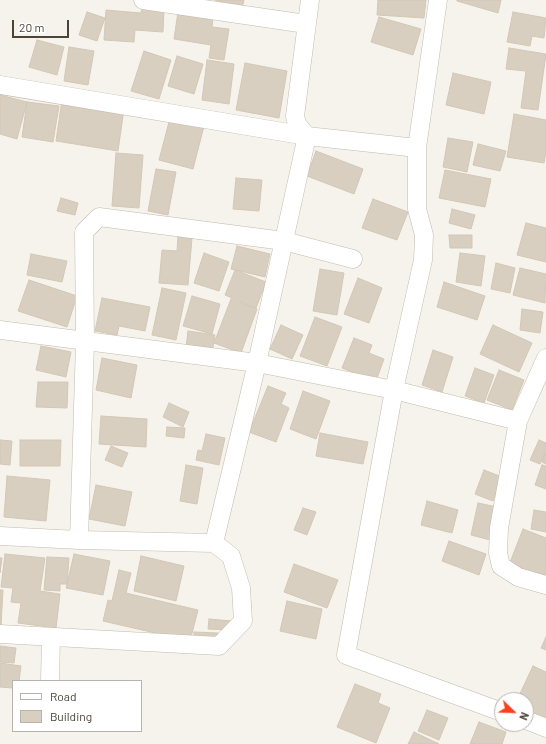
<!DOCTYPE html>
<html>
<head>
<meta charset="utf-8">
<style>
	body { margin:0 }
	#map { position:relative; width:546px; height:744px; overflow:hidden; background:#f6f3ec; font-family:Barlow,sans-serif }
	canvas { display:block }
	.legend { position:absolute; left:12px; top:680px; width:130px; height:52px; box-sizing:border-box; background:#fff; border:1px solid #b7b4b0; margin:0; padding:5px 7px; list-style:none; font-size:12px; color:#4b4439 }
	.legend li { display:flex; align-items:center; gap:8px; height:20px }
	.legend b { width:20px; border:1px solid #b7b4b0 }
	.north { position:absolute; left:494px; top:692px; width:40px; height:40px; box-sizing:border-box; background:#fff; border:1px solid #b7b4b0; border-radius:50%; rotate:113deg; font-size:11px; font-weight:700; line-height:16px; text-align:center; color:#4b4439 }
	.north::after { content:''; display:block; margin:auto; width:14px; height:18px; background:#fc3f1d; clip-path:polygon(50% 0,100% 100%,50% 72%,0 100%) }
	.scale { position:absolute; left:12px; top:20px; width:57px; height:18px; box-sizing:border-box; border:2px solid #4b4439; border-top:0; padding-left:5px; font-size:12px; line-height:14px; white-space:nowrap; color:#4b4439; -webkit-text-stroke:3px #fff; paint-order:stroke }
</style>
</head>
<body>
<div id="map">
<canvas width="546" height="744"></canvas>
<ul class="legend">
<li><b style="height:5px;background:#fff"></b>Road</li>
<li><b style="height:11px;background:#d8cfc1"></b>Building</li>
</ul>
<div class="north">N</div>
<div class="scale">20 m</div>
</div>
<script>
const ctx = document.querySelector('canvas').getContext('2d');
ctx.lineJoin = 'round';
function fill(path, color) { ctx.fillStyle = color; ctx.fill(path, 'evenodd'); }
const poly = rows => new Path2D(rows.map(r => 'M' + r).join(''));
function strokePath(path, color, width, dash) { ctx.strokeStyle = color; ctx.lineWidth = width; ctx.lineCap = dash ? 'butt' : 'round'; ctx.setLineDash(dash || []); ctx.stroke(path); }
const building = poly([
	[215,0,244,0,242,8,215,0],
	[378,0,426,0,424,18,377,15,378,0],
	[457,0,501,0,498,13,457,1,457,0],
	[142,7,164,8,163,32,135,30,134,42,104,40,106,10,141,13,142,7],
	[87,12,105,18,97,41,79,35,87,12],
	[178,12,213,17,212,27,229,29,224,60,209,58,211,45,174,39,178,12],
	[513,12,546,18,544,38,532,36,530,46,507,42,513,12],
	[379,17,421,29,413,55,371,42,379,17],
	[37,40,64,47,57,75,29,67,37,40],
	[69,47,94,51,88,85,64,81,69,47],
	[509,48,546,54,538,110,521,108,526,71,506,69,509,48],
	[144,51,171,60,159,99,131,91,144,51],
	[177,56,203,64,194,94,168,86,177,56],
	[207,60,234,64,229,104,202,100,207,60],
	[245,63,287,71,279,118,236,110,245,63],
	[453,73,491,82,484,114,446,105,453,73],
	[0,95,27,102,17,139,0,134,0,95],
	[62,100,124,109,118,151,56,141,62,100],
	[27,102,59,106,53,142,22,137,27,102],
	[514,114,546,120,546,152,544,163,507,157,514,114],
	[170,118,204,126,193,169,159,160,170,118],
	[448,138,473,142,467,172,443,167,448,138],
	[478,144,506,151,500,171,473,165,478,144],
	[316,151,363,169,354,194,307,176,316,151],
	[116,153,143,155,139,208,112,206,116,153],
	[156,169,176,172,168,215,148,211,156,169],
	[445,170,491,179,485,207,439,198,445,170],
	[236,178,262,180,259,211,233,209,236,178],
	[61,198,78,203,75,215,57,211,61,198],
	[373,199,408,212,397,240,362,228,373,199],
	[452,209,475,215,471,229,449,223,452,209],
	[526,223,546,228,546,262,517,255,526,223],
	[449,235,472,235,472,248,450,248,449,235],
	[178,236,192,238,188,285,159,283,162,250,177,251,178,236],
	[237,246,270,254,265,277,231,269,237,246],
	[204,253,229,262,219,291,194,283,204,253],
	[460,253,485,256,481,286,456,282,460,253],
	[31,254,67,261,62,282,27,275,31,254],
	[496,263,515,268,510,293,491,289,496,263],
	[520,268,546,274,545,303,513,295,520,268],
	[320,269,344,273,337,315,313,311,320,269],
	[235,270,266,282,256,308,225,295,235,270],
	[358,278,382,288,369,323,344,314,358,278],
	[29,280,77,296,67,327,18,311,29,280],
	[444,282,485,296,477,320,437,307,444,282],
	[162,288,186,293,176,340,152,335,162,288],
	[192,296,220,304,212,334,183,326,192,296],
	[102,298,150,307,145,331,119,326,117,335,95,331,102,298],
	[231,299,257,309,241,353,214,343,231,299],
	[522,309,543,312,540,333,520,330,522,309],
	[315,317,342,327,327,366,300,356,315,317],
	[281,325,303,335,292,359,270,349,281,325],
	[493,325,532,343,519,372,480,354,493,325],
	[188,331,215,335,212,353,186,348,188,331],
	[354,338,372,345,369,353,384,359,376,381,342,368,354,338],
	[41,346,71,352,66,377,36,370,41,346],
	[433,350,453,357,442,392,422,385,433,350],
	[102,358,137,365,131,398,96,390,102,358],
	[475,368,494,375,484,403,465,396,475,368],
	[499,370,524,380,512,410,487,400,499,370],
	[38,382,68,382,67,408,36,407,38,382],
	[268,386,286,393,281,404,289,408,276,442,249,432,268,386],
	[303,391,330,401,316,439,290,429,303,391],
	[169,403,189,412,183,427,163,417,169,403],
	[101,416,147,419,146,447,99,444,101,416],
	[167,427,185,428,184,438,166,436,167,427],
	[320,433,368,442,363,464,316,456,320,433],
	[206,434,225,438,219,465,196,460,198,450,202,451,206,434],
	[0,440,12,441,10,465,0,464,0,440],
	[20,440,61,440,60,466,20,466,20,440],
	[539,440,546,443,546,450,540,464,530,460,539,440],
	[111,446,128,453,122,467,105,460,111,446],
	[545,453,546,453,546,464,542,462,545,453],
	[186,465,203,468,197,504,180,501,186,465],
	[542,465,546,466,546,489,535,485,542,465],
	[484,470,502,477,493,501,475,494,484,470],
	[7,476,50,480,46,521,4,517,7,476],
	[96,485,132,492,125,526,89,519,96,485],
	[427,501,458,510,452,533,421,525,427,501],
	[478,503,497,507,490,540,471,535,478,503],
	[303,508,316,512,307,535,294,530,303,508],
	[534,510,546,512,546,532,531,529,534,510],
	[523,529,546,538,546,579,509,565,523,529],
	[449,541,486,554,479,575,442,561,449,541],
	[5,554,45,558,40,591,60,594,56,628,18,623,21,603,11,602,13,588,1,587,5,554],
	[74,554,110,561,103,595,66,588,74,554],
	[141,556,184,566,176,601,134,591,141,556],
	[47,557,69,558,67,584,60,584,60,591,44,590,47,557],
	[0,558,2,558,0,573,0,558],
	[294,564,338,580,327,608,284,592,294,564],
	[119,570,131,573,126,593,198,610,190,641,103,621,108,600,112,601,119,570],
	[0,590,3,590,1,626,0,626,0,590],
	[287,601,322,609,316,639,280,631,287,601],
	[209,619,232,621,231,630,208,629,209,619],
	[194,632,218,633,217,643,194,641,194,632],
	[546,637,546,650,541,648,546,637],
	[0,646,16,648,14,663,0,662,0,646],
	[0,663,21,666,19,681,13,681,13,688,0,687,0,663],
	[533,666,546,672,546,722,526,712,526,700,517,700,533,666],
	[355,684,381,694,378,703,390,708,376,743,337,727,355,684],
	[427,710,448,718,439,740,418,731,427,710],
	[479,722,506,732,502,744,470,744,479,722],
	[414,732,439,744,408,744,414,732]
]);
const minor = poly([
	[143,0,306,24],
	[438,0,417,148,417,209,424,235,423,260,394,390,346,655,502,712],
	[0,85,307,136,417,148],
	[0,330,257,363,307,136,297,124,295,116,310,0],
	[546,358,518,421,499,528,498,553,501,566,518,577,546,585],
	[0,536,79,540,214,543,257,363,394,390,518,421],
	[79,540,85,342,84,232,99,217,284,241,353,259],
	[0,634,219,646,243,621,241,588,231,556,214,543],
	[50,681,51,637],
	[526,720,546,728]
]);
fill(building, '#d8cfc1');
strokePath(building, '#d3c7b4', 1);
strokePath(minor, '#c2bbae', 19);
strokePath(minor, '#fff', 18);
</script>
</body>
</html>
